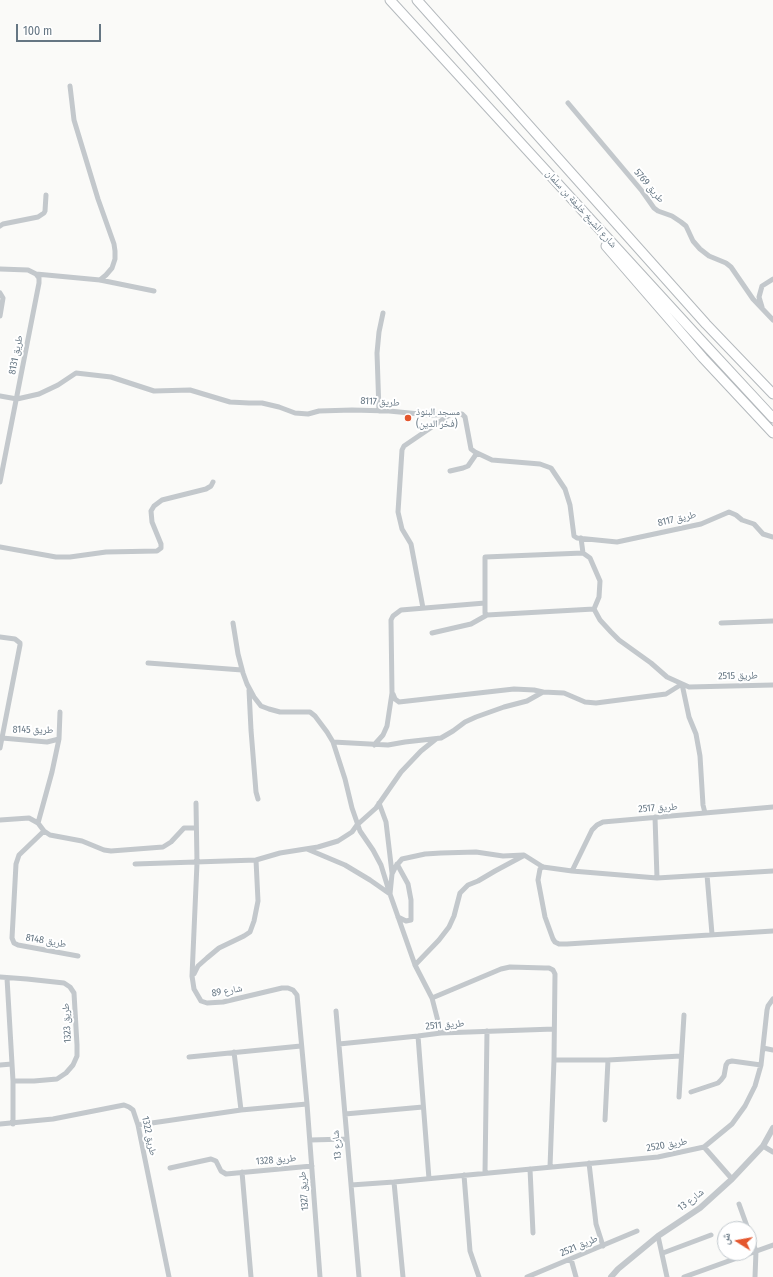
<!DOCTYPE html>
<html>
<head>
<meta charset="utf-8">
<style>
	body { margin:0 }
	#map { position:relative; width:773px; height:1277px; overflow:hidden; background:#fafaf8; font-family:"Fira Sans Condensed","Noto Naskh Arabic",sans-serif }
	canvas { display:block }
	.north { position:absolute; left:717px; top:1221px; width:40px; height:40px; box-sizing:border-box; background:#fff; border:1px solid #c1c8cd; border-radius:50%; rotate:281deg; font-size:11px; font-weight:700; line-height:16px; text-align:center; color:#657683 }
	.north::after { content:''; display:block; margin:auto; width:14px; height:18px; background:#e4572e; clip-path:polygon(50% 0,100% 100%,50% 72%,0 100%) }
	.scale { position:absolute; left:16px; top:24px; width:85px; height:18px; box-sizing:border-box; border:2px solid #657683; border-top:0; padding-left:5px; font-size:12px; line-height:14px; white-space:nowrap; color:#657683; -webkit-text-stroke:3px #fff; paint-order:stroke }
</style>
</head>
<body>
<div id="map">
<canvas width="773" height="1277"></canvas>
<div class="north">ش</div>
<div class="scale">100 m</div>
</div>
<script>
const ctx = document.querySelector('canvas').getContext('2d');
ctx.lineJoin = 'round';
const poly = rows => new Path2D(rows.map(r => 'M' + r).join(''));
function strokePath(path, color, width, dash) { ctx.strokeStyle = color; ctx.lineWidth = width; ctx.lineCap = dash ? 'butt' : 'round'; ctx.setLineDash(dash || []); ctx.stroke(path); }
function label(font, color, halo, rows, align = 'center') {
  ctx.font = font + ' "Fira Sans Condensed","Noto Naskh Arabic",sans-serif'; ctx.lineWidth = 4; ctx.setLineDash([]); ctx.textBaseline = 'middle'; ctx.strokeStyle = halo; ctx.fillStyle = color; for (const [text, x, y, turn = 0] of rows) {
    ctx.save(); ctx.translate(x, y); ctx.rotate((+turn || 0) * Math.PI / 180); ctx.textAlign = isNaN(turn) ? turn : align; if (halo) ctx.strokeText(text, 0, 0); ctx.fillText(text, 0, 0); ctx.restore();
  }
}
const minor = poly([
	[70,86,74,120,98,199,114,244,115,251,115,259,112,268,106,275,100,280],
	[568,103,642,191,654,208,658,211,672,216,681,222,686,226,693,241,700,249,709,256,726,263,731,267,753,299,773,320],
	[0,226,3,224,38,217,44,213,45,211,46,195],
	[0,269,28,270,36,274,39,278,39,283,0,482],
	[36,274,100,280,154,291],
	[0,293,3,298,0,316],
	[762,307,759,297,762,286,773,279],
	[0,396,17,399,39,394,58,385,76,373,111,377,154,391,190,390,230,402,249,403,262,403,279,407,295,413,308,414,319,411,352,410,389,411,430,415,462,414,465,417,471,449,475,452,492,460,540,464,551,468,565,489,570,505,574,536,577,538,617,542,701,524,729,512,736,515,742,520,754,524,763,534,773,537],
	[379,411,377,353,379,332,383,313],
	[450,471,463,468,468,466,477,453],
	[581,538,583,553],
	[0,547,56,557,70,557,106,552,157,551,161,548,161,544,152,522,151,511,154,506,162,500,206,489,211,486,213,482],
	[423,608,411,544,402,529,398,512,402,450,404,446,451,414],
	[487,615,485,613,485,557,583,553,590,558,600,581,599,597,594,609,600,620,611,632,619,640,651,663,667,677,689,687,773,685],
	[233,623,238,654,243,673,247,684,254,697,261,706,269,709,280,712,310,712,315,716,327,732,333,742,345,779,352,808,360,831,373,850,381,865,389,891],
	[721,623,773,621],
	[432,633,471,624,487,615,594,609],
	[0,637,15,639,20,643,20,645,0,748],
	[148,663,242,670],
	[249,690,251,730,256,792,258,799],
	[393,694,395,699,399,702,514,689,534,690,543,692],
	[2,738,47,742,59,739],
	[333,742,388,745,405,742,441,738,453,731,465,722,476,717,504,707,527,701,543,692,564,693,585,702,596,703,666,694,682,684,689,717,696,734,700,756,703,805,705,813],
	[374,745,383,735,387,726,392,693,391,620,393,616,401,610,485,603],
	[196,803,197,863,192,976,194,989,201,1001,207,1003,223,1002,282,988,288,988,293,990,297,995,307,1104,320,1277],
	[379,803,386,822,392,873],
	[655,817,657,878],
	[0,820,29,818,38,823,44,831,50,835,82,841,104,850,111,851,163,847,171,842,184,828,196,828],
	[38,823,52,772,59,739,60,712],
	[44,831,19,855,16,864,12,938,14,943,18,945,78,956],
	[307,849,345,865,370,880,390,894],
	[135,864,256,860,280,853,318,847,338,841,352,832,357,825,376,808,401,772,421,751,436,739],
	[397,864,408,884,411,900,411,920,406,921,398,917],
	[543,867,540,869,538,880,545,917,553,939,555,942,559,944,567,944,773,931],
	[572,871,592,830,597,825,603,822,773,807],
	[707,875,712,934],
	[415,965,439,940,449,927,454,916,460,893,468,885,478,881,495,871,523,856],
	[194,974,198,966,207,958,219,948,244,936,250,932,254,921,258,901,256,860],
	[0,977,27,979,64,983,70,987,74,993,77,1045,77,1056,73,1065,66,1073,57,1079,34,1081,13,1081],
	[7,978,13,1081,13,1124],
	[432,998,501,969,510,967,545,968,549,968,553,970,555,974,554,1060,550,1167],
	[336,1011,359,1277],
	[441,1033,432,998,415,965,390,894,392,874,396,866,402,859,425,854,441,853,476,852,503,856,524,855,543,867,572,871,657,878,773,871],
	[418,1036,429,1179],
	[339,1044,418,1036,441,1033,554,1029],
	[763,1048,773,1050],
	[234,1052,241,1110],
	[189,1057,301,1046],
	[554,1060,608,1060,681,1056],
	[0,1065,12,1064],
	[691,1092,718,1083,721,1080,724,1076,726,1065,728,1062,732,1061,761,1065],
	[679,1097,684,1015],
	[345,1114,423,1107],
	[605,1120,608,1060],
	[0,1124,53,1119,124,1105,129,1107,133,1110,138,1125,169,1277],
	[138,1125,241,1110,307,1104],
	[310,1140,347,1139],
	[763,1146,773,1152],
	[704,1147,732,1179],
	[589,1163,596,1224,603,1246],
	[170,1168,211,1159,216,1161,221,1171,226,1174,312,1166],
	[530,1169,533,1233],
	[242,1172,251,1277],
	[485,1173,487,1031],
	[464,1175,470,1251,479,1277],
	[394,1182,403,1277],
	[351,1185,394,1182,658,1157,704,1147,732,1124,745,1106,755,1086,761,1065,767,1010,768,1006,773,999],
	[739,1204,748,1229],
	[749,1232,756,1251,755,1277],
	[658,1236,667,1277],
	[663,1253,711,1235],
	[571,1259,576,1277],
	[527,1277,637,1231],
	[684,1277,773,1245]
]);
const tertiary = poly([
	[611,1277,618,1269,658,1236,700,1208,732,1179,763,1146,773,1128]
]);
const motorway = poly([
	[390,0,699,338,773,418],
	[417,0,706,324,773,394],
	[606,246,703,358,773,433]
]);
const markers = [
	[408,418,4,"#e4572e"]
];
const streetNames = [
	["طريق 5769",649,186,50],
	["شارع الشيخ خليفة بن سلمان",581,209,48],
	["طريق 8131",16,355,-79],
	["طريق 8117",380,402,3],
	["طريق 8117",677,519,-13],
	["طريق 2515",738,676,-1],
	["طريق 8145",33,730,1],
	["طريق 2517",658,808,-4],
	["طريق 8148",46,941,10],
	["شارع 89",227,991,-10],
	["طريق 1323",67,1023,-93],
	["طريق 2511",445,1025,-5],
	["طريق 1322",149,1136,78],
	["شارع 13",337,1145,-95],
	["طريق 2520",667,1145,-10],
	["طريق 1328",276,1160,-5],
	["طريق 1327",304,1191,-94],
	["شارع 13",691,1200,-37],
	["طريق 2521",579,1246,-23]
];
const poiNames = [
	["مسجد البنوذ",416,412],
	["(فخر الدين)",416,424]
];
strokePath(motorway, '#b4b9bd', 11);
strokePath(minor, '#c3c8cc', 5);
strokePath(tertiary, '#c3c8cc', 6);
strokePath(motorway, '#fff', 9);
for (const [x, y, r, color] of markers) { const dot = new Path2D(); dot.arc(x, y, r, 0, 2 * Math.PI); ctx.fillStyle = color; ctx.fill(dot); strokePath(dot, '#fff', 1.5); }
label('10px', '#657683', '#fff', streetNames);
label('10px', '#657683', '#fff', poiNames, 'left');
</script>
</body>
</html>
